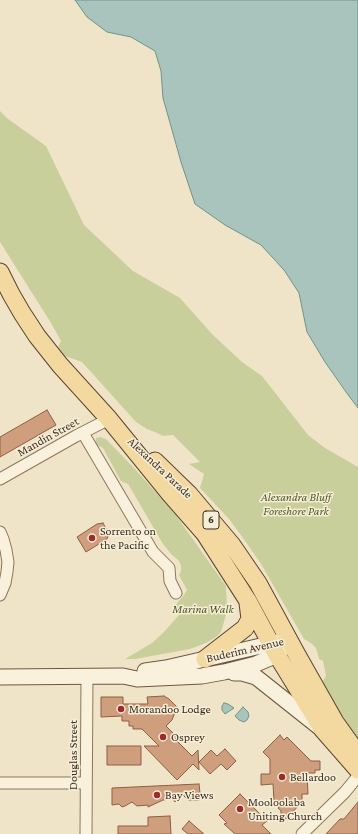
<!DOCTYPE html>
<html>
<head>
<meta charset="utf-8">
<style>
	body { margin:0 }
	canvas { display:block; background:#f0e4c8 }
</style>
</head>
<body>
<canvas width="358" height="834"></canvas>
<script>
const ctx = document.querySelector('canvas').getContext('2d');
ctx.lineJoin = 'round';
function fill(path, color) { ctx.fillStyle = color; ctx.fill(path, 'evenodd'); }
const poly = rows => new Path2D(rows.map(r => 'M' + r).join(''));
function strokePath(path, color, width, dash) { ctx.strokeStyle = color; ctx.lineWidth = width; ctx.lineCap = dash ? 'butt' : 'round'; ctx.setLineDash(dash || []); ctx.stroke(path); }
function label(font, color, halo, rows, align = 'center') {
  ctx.font = font + ' "Crimson Pro",serif'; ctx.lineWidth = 3; ctx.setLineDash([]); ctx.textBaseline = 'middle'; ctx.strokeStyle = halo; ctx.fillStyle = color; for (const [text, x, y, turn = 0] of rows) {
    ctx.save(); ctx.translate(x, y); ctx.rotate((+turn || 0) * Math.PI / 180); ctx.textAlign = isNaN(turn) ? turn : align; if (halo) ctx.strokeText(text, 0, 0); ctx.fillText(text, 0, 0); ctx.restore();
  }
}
const green = poly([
	[0,111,8,119,46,146,84,225,133,271,180,298,212,334,242,362,262,376,308,435,325,448,358,467,358,743,344,723,321,684,326,676,323,661,319,659,316,648,311,643,304,639,261,564,243,538,229,519,200,488,204,474,189,464,200,462,173,435,163,436,157,433,147,429,136,422,82,362,65,356,58,347,61,341,51,323,0,242],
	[100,437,106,439,135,469,175,514,226,586,227,611,224,622,221,632,216,637,206,643,190,649,174,652,135,659,125,659,152,643,163,633,179,615,173,608,184,595,187,590,179,575,181,571,181,565,178,560,171,554,163,544,128,484,121,481,103,448,95,444,96,438]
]);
const water = poly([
	[75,0,358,0,358,408,346,392,325,362,307,332,299,293,284,270,261,245,225,225,195,204,181,162,163,98,161,71,155,51,131,37,107,32,87,17,75,0],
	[224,703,228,704,234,708,225,714,222,710,222,706,224,703],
	[243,707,248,712,249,716,247,720,244,722,239,720,235,716,243,707]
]);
const building = poly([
	[47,410,56,425,0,457,0,437,47,410],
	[103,523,109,534,107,539,86,552,77,537,97,524,103,523],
	[164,696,169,699,177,707,172,720,166,726,177,737,175,739,192,756,198,750,199,770,193,764,177,780,144,746,159,746,142,729,133,729,133,726,129,726,129,721,122,721,122,716,101,717,101,697,123,697,123,704,148,704,147,697,164,696],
	[280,735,284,740,287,737,311,761,320,761,320,770,315,770,315,773,307,773,308,794,302,794,302,802,286,819,281,814,281,811,278,808,285,800,274,801,273,784,261,785,261,774,270,774,270,759,263,752,280,735],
	[107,746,141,746,141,765,107,765,107,746],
	[225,749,236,761,227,770,221,764,210,774,199,762,211,750,217,756,225,749],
	[199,784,200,793,203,795,199,800,188,800,181,793,175,802,172,799,163,800,148,807,148,805,137,806,132,802,125,806,122,807,119,804,112,805,112,788,199,784],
	[240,794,267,821,262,825,271,834,235,834,224,824,227,823,219,815,240,794],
	[358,802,358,834,326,834,340,819,344,819,358,802],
	[170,816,171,834,118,834,118,826,148,826,148,817,170,816],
	[189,821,204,834,188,834,182,829,189,821]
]);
const minor = poly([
	[83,433,153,552,169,568,170,581,176,593],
	[0,479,76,436,109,419],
	[0,532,3,539,6,550,8,562,7,572,5,583,0,595],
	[0,783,86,783],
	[86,834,87,677],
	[302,834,345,792,358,776]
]);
const secondary = poly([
	[145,671,166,668,205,659,282,641],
	[234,673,242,673,256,677,319,727],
	[0,677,123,676,137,679,202,676,224,672,256,664,277,655,289,639]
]);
const primary = poly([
	[0,272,11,294,22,313,37,336,60,365,109,419,170,494,205,534,248,601,277,655,323,730,358,770],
	[155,461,189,494,232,545,258,583,296,653,335,722,358,754],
	[205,659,245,628,250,619,248,603]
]);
const markers = [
	[92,538,4,"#9e2a2b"],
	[121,709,4,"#9e2a2b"],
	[163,737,4,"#9e2a2b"],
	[282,777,4,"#9e2a2b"],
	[157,795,4,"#9e2a2b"],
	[240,809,4,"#9e2a2b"]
];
const shields = [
	[211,520,16]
];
const shieldNames = [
	["6",211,520]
];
const streetNames = [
	["Mandin Street",48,437,-29],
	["Alexandra Parade",160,468,43],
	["Buderim Avenue",245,650,-13],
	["Douglas Street",73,755,-90]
];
const parkNames = [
	["Alexandra Bluff",296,497],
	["Foreshore Park",296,511],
	["Marina Walk",203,609]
];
const poiNames = [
	["Sorrento on",100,531],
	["the Pacific",100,545],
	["Morandoo Lodge",129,709],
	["Osprey",171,737],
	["Bellardoo",290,777],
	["Bay Views",165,795],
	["Mooloolaba",248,802],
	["Uniting Church",248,816]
];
fill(green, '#c9cf9b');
fill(water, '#a9c4bc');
strokePath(water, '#6f938a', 1);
fill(building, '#cf9f7d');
strokePath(building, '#8d5f41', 1);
strokePath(minor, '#8d765c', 13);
strokePath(secondary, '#6f573f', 17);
strokePath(primary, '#5b4430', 19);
strokePath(minor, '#faf1dc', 11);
strokePath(secondary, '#faf1dc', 15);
strokePath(primary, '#f3d9a0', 17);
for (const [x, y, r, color] of markers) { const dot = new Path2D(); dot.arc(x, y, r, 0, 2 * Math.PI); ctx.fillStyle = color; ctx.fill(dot); strokePath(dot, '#f7eed8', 1.5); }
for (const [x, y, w] of shields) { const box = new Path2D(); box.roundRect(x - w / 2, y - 9, w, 18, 3); ctx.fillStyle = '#f7eed8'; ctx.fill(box); strokePath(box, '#3d2e20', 1); }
label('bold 11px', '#3d2e20', null, shieldNames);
label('12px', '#3d2e20', '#f7eed8', streetNames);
label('italic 12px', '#4d5a26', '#f7eed8', parkNames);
label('12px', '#3d2e20', '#f7eed8', poiNames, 'left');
</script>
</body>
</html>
